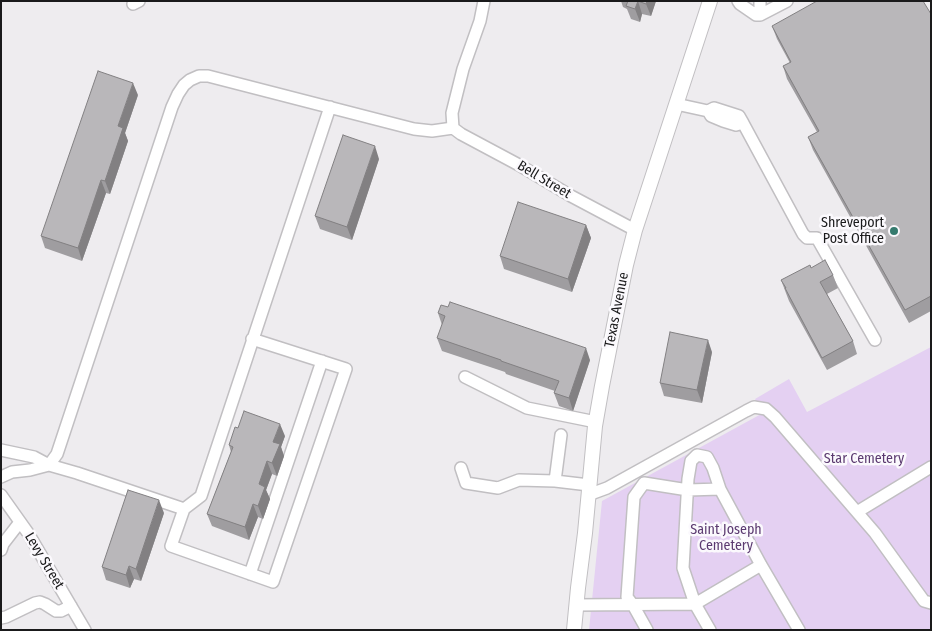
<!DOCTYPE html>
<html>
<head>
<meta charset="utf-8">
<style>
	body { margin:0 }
	#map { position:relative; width:932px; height:631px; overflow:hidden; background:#eeecef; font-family:"Fira Sans Condensed",sans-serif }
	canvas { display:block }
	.frame { position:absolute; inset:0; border:2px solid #1a1a1b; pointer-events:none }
</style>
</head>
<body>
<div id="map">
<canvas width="932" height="631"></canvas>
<div class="frame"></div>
</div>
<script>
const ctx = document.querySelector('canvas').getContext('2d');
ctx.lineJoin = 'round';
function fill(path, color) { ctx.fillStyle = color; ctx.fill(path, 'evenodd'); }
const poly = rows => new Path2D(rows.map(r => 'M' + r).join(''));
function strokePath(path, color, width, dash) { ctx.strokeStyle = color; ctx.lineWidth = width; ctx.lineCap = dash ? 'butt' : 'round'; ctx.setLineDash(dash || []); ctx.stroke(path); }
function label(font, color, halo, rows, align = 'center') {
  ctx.font = font + ' "Fira Sans Condensed",sans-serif'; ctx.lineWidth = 5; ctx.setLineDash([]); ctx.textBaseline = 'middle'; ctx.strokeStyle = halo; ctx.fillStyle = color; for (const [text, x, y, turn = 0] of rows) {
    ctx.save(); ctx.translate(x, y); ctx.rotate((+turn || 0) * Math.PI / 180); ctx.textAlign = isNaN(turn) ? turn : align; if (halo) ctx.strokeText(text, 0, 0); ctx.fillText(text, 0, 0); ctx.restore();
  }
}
const green = poly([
	[931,347,931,630,589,630,602,501,763,413,755,399,789,379,807,412]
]);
const minor = poly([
	[738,1,740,4,756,15,760,15,787,1],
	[760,1,760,15],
	[133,4,139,1],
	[676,104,708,111,714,108,739,116,743,123,736,125,723,121,711,116,708,111],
	[330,107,201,496,184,509,77,473,49,465,57,454,172,107,178,94,184,85,190,80,199,76,208,76,414,129,432,131,453,128],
	[743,123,803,234,807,238,817,238,875,340],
	[453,128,461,134,519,165,571,196,635,230],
	[453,128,452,113,463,69,480,21,484,1],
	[465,377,527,408,596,422],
	[561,435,555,481,589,485],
	[1,450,34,457,49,465,30,470,12,472,1,477],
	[461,468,466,483,498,488,519,480,555,481],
	[1,495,28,533,85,630],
	[588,495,607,488,746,411,754,407,766,409,775,417,875,533,924,601,931,603],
	[184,509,171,546,273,582,346,369,252,339],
	[857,512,931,467],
	[1,550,3,544,20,522],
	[250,574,322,361],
	[576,605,695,604,761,565],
	[1,618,6,617,35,603,40,602,45,604,56,611,61,611,71,606],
	[647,630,633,605,627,597,634,497,644,483,688,490,720,489,761,565,799,630],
	[710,630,695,604,683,568,688,479,691,461,697,455,707,457,713,468,720,489]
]);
const major = poly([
	[574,630,578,588,585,533,595,426,602,386,626,265,635,230,710,1]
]);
const wall = poly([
	[621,1,656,1,651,16,642,14,640,22,631,19,627,9,623,7],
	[931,14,931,311,909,323,813,150,808,137,817,132,787,79,783,66,790,63,777,39,772,26],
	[138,95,125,133,128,141,110,194,106,193,82,261,45,248,41,236],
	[379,159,352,240,320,229,315,216],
	[586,225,591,238,572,292,504,269,500,256],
	[833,275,838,288,827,294,853,341,857,354,827,370,789,301,781,280],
	[438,313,590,360,573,411,559,406,554,393,555,391,506,374,505,372,442,351,437,338,442,325],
	[712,352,702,403,664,396,660,383],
	[285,436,281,447,284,456,277,476,272,474,266,490,270,499,263,519,258,517,249,540,212,526,207,514,231,452,229,445],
	[164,513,141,581,134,579,130,588,106,580,102,567]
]);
const shadedWall = poly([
	[638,1,642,14,640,22,635,9],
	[647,1,656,1,651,16,646,4],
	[133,83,138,95,125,133,128,141,110,194,105,181,118,126],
	[375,146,379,159,352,240,347,227],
	[101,180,106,193,82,261,78,248],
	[586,225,591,238,572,292,568,279],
	[708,340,712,352,702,403,697,390],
	[586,348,590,360,573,411,569,398],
	[280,424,285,436,281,447,284,456,277,476,272,463,273,442],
	[267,461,272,474,266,490,270,499,263,519,258,506,259,484],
	[159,500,164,513,141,581,136,569],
	[253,504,258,517,249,540,245,527],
	[129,566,134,579,130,588,126,575]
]);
const building = poly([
	[628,1,638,1,635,9,626,6,628,1],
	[638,1,647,1,646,4,638,1],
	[817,1,923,1,931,14,931,296,905,310,808,137,819,131,783,66,791,62,772,26,817,1],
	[98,71,133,83,118,126,123,128,105,181,101,180,78,248,41,236,98,71],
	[343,135,375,146,347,227,315,216,343,135],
	[518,202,586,225,568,279,500,256,518,202],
	[825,260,833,275,820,282,853,341,822,358,785,288,786,288,781,280,810,265,811,268,825,260],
	[450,302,586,348,569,398,554,393,559,381,501,361,501,360,437,338,445,316,438,313,441,305,448,307,450,302],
	[670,332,708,340,697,390,660,383,670,332],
	[244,411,280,424,273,442,280,444,272,463,267,461,259,484,265,487,258,506,253,504,245,527,207,514,233,447,229,445,235,427,238,428,244,411],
	[128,490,159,500,136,569,129,566,126,575,102,567,128,490]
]);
const markers = [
	[894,231,5,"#357a6e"]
];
const streetNames = [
	["Bell Street",544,180,31],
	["Texas Avenue",617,310,-79],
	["Levy Street",44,561,59]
];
const poiNames = [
	["Shreveport",884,223],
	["Post Office",884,239]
];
const parkNames = [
	["Star Cemetery",864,459],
	["Saint Joseph",726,530],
	["Cemetery",726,546]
];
fill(green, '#e4d0f2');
strokePath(minor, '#c1bfc2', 14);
strokePath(major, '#c1bfc2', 16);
strokePath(minor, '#fff', 11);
strokePath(major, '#fff', 14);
fill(wall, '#9f9da0');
fill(shadedWall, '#828082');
fill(building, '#b9b7ba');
strokePath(building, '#828082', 1);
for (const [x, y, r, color] of markers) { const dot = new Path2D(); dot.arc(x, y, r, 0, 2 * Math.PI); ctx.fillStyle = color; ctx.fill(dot); strokePath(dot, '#fbf9fd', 2); }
label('14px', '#1a1a1b', '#fbf9fd', streetNames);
label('14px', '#1a1a1b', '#fbf9fd', poiNames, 'right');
label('14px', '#5b3a70', '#fbf9fd', parkNames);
</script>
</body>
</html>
